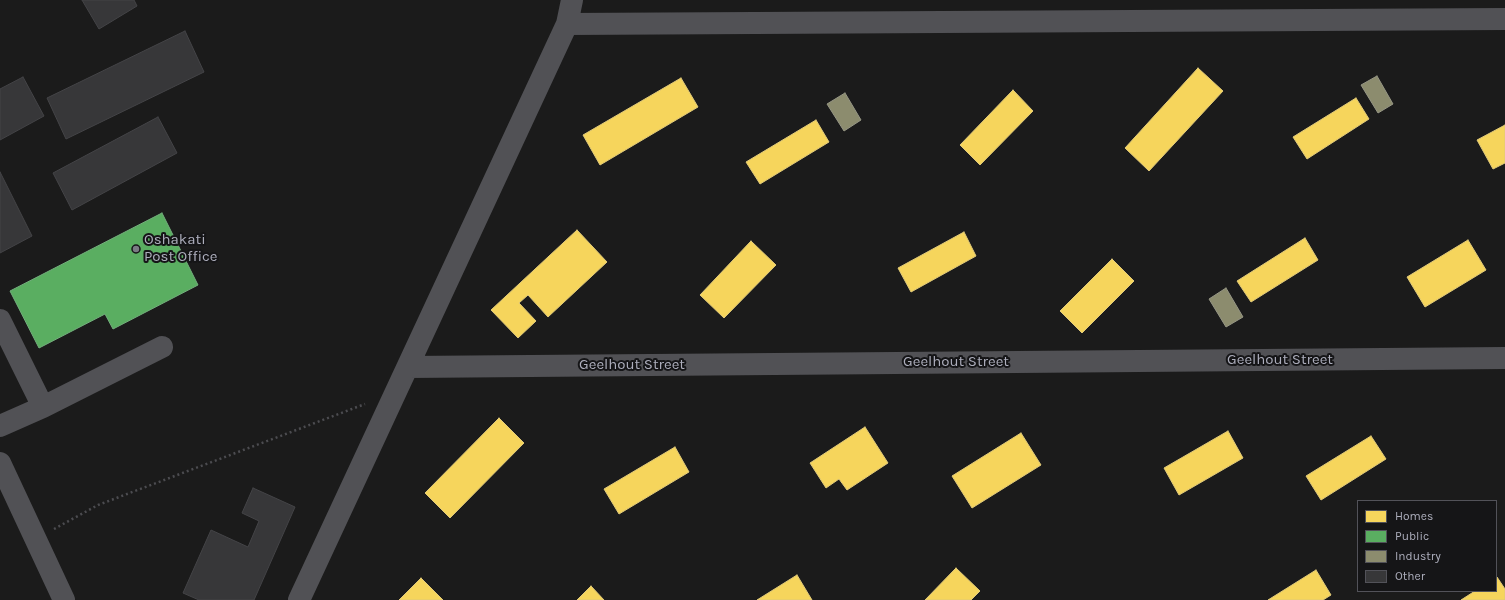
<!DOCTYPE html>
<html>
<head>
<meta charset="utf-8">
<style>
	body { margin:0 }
	#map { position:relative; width:1505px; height:600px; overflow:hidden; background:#1b1b1b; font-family:Karla,sans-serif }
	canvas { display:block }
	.legend { position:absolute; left:1357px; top:500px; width:140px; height:92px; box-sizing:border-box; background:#151517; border:1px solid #525259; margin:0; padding:5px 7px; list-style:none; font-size:12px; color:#adaebc }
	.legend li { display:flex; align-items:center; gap:8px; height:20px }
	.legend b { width:20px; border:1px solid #525259 }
</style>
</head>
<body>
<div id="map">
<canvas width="1505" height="600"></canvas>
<ul class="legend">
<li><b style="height:11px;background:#f6d55c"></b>Homes</li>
<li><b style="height:11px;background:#5aae61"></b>Public</li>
<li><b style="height:11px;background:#8c8c6e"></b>Industry</li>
<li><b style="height:11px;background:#373739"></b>Other</li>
</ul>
</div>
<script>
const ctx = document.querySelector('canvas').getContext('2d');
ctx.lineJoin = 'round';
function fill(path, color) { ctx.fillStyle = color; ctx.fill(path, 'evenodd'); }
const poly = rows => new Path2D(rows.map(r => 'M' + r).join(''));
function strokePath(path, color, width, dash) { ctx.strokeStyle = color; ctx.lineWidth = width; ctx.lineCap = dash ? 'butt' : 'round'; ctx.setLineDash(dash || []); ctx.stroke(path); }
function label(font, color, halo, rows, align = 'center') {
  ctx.font = font + ' Karla,sans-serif'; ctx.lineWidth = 4; ctx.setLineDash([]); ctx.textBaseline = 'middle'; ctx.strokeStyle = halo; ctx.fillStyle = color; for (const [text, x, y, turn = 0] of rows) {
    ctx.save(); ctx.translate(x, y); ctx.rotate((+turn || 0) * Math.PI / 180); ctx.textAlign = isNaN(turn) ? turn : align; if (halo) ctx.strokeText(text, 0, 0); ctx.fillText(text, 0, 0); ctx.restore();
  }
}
const homes = poly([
	[1198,68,1223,91,1149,171,1125,148,1198,68],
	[681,78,698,107,600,165,583,135,681,78],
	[1013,90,1033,111,980,165,960,145,1013,90],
	[1356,98,1369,119,1307,159,1293,137,1356,98],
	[816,120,829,142,760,184,746,162,816,120],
	[1505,125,1505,163,1493,169,1477,140,1505,125],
	[577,230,607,262,548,317,528,295,519,303,536,321,518,338,491,310,577,230],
	[964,232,976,256,911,292,898,268,964,232],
	[1305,238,1318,260,1251,302,1237,281,1305,238],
	[1468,240,1486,270,1425,307,1407,277,1468,240],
	[751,241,776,265,724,318,700,295,751,241],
	[1112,259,1134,281,1082,333,1060,311,1112,259],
	[499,418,524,443,450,518,425,493,499,418],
	[865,427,888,463,847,490,839,479,826,488,810,463,865,427],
	[1228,431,1243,458,1179,495,1164,468,1228,431],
	[1021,433,1041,465,972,508,952,476,1021,433],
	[1371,436,1386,459,1321,500,1306,476,1371,436],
	[675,447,689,472,619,514,604,489,675,447],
	[956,568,980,591,971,600,925,600,956,568],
	[1316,570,1331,595,1323,600,1268,600,1316,570],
	[797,575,812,600,757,600,797,575],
	[1496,577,1497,577,1505,589,1505,600,1461,600,1475,591,1496,591,1496,577],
	[421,578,443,600,399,600,421,578],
	[591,586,604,600,577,600,591,586]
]);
const public = poly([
	[162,213,198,285,113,329,105,314,39,348,10,291,162,213]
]);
const industry = poly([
	[1377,76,1393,104,1378,113,1361,85,1377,76],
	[845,93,861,120,844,131,827,104,845,93],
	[1226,288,1243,317,1226,327,1209,299,1226,288]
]);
const building = poly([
	[82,0,134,0,137,6,99,29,82,0],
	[185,31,204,72,66,139,47,98,185,31],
	[23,77,44,116,0,140,0,89,23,77],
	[158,117,177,153,72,210,53,173,158,117],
	[0,172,32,236,0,253,0,172],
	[253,488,295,507,254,600,199,600,183,593,211,530,248,547,259,521,242,513,253,488]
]);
const path = poly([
	[54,529,98,505,365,404]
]);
const minor = poly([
	[567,24,1505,19],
	[0,320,43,407],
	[408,367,1505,358],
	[0,426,43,407,162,347],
	[0,463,64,600],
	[299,600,567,24,572,0]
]);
const markers = [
	[136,249,4,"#7a7b84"]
];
const poiNames = [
	["Oshakati",144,240],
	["Post Office",144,257]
];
const streetNames = [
	["Geelhout Street",1280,360],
	["Geelhout Street",956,362],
	["Geelhout Street",632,365]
];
fill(homes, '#f6d55c');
strokePath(homes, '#e0c979', 1);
fill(public, '#5aae61');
strokePath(public, '#73ae7c', 1);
fill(industry, '#8c8c6e');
strokePath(industry, '#969685', 1);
fill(building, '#373739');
strokePath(building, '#444447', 1);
strokePath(path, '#4c4c50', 2.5, [2, 3]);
strokePath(minor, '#515155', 22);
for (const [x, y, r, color] of markers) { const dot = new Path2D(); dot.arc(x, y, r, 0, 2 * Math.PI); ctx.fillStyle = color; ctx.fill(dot); strokePath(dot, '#151517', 1.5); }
label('15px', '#adaebc', '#151517', poiNames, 'left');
label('15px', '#adaebc', '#151517', streetNames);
</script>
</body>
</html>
